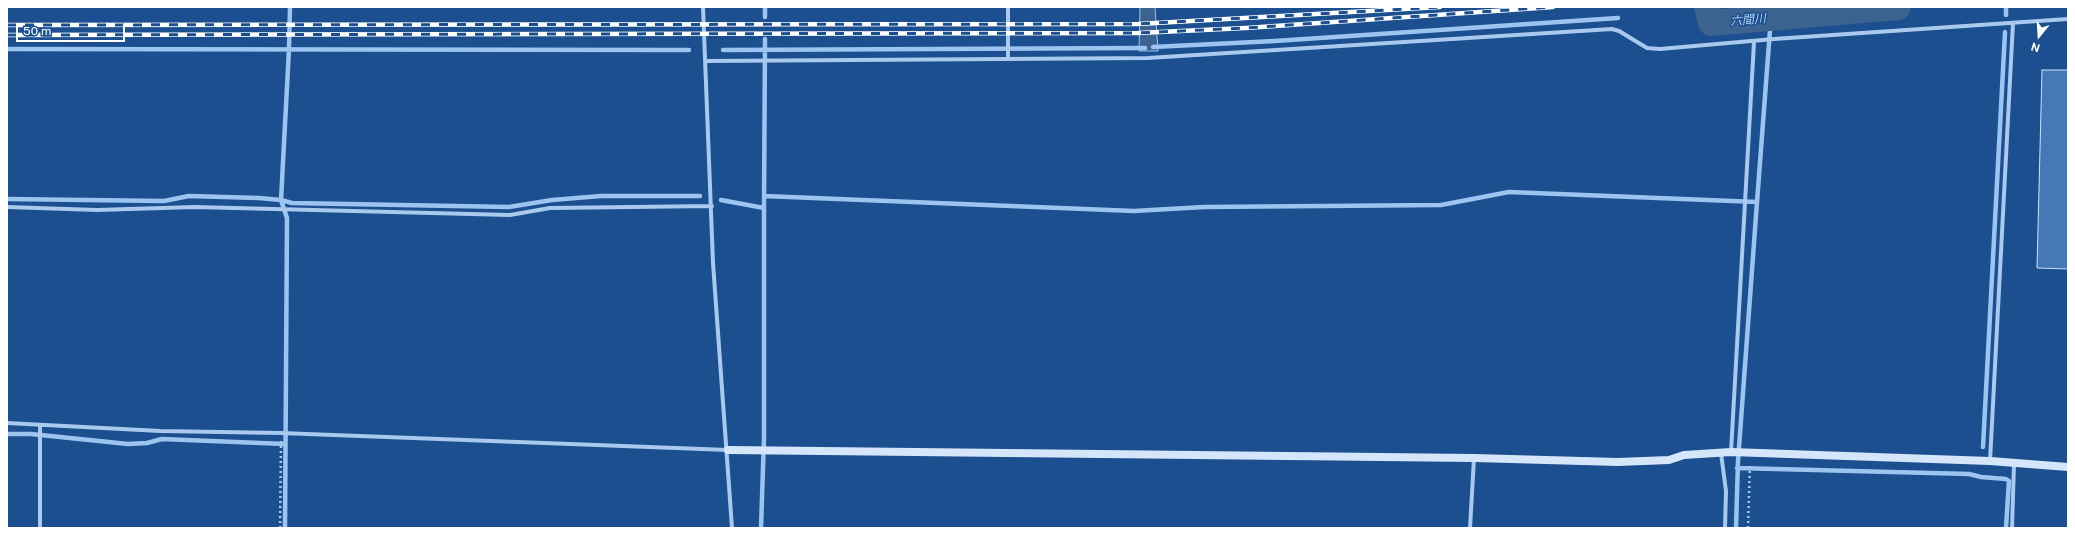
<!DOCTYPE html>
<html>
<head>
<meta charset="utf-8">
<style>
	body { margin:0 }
	#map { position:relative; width:2075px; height:535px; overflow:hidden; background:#1b4f8f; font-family:"Public Sans",sans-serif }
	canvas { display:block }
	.frame { position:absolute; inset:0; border:8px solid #fff; pointer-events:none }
	.north { position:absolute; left:2019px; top:16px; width:40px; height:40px; -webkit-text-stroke:3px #1b4f8f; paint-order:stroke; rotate:198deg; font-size:11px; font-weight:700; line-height:16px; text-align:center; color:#fff }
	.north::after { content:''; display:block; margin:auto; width:14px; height:18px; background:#fff; clip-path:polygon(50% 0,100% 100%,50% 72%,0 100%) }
	.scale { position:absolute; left:16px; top:24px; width:109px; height:18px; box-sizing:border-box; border:2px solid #fff; border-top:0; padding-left:5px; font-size:12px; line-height:14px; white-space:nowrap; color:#fff; -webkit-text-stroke:3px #1b4f8f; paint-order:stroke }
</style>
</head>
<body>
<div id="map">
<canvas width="2075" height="535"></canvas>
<div class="frame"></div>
<div class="north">N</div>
<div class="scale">50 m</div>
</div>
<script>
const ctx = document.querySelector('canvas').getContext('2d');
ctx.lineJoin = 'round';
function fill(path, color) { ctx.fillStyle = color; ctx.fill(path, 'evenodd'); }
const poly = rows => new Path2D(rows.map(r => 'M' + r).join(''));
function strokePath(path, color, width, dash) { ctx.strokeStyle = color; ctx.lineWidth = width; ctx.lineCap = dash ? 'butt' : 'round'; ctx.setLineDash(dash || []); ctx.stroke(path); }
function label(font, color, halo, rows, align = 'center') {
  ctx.font = font + ' "Public Sans","Noto Sans JP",sans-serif'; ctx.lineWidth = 3; ctx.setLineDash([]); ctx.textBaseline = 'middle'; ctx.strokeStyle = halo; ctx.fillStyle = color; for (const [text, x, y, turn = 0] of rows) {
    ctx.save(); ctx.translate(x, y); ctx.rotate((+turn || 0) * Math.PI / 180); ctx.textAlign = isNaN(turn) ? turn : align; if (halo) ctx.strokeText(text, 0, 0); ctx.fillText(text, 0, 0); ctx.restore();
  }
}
const water = poly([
	[1140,7,1155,7,1158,51,1139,51,1140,7]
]);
const stream = poly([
	[765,7,765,17],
	[2006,15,2006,7],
	[1153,47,1275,41,1618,18],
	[7,49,689,50],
	[723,50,1145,48],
	[764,196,1134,211,1204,207,1441,205,1509,192,1757,202,1771,17],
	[7,199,164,201,189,196,259,198,281,200,292,203,509,207,552,200,601,196,700,196],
	[721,200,764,208,765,39],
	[7,434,31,434,128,444,147,443,162,439,285,444],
	[1983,447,2005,32],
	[1737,468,1969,474,1981,477,2006,479,2009,481,2006,528],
	[285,528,287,218,281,200,289,49,290,7],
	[761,528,764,438,764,208],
	[1736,528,1738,461,1757,202]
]);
const river = poly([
	[1707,7,1711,23,1898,7]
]);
const building = poly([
	[2042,70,2068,70,2068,269,2037,268,2042,70]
]);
const path = poly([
	[280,528,281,441],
	[1748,528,1750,463]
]);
const street = poly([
	[703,7,713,263,732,528],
	[1008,7,1008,59],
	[706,61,1148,58,1612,29,1619,31,1647,48,1660,49,1774,39,2068,19],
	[7,207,97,210,195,207,510,215,550,208,712,206],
	[7,423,160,431,281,433,728,450],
	[1731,452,1754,42],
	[1721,453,1726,491,1725,528],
	[1990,461,2013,23],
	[40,528,40,425],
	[1470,528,1474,458],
	[2012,528,2014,464]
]);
const secondary = poly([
	[728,450,1474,458,1618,462,1669,460,1684,455,1731,452,1990,461,2068,467]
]);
const rail = poly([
	[7,25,1138,24,1440,7],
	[7,35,1138,33,1246,28,1553,7]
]);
const waterNames = [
	["六間川",1748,20,-5]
];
fill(water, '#3c6290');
strokePath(water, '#9cc4f0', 1);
strokePath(stream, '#9cc4f0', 4.5);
strokePath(river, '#3c6290', 26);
fill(building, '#4478b7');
strokePath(building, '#cfe3fa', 1);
strokePath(path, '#a9c9ee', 2.5, [2, 3]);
strokePath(street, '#a9c9ee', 4);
strokePath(secondary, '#d6e6fa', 8);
strokePath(rail, '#fff', 4.5);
strokePath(rail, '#1b4f8f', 3, [9]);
label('italic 12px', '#b5d3f5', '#1b4f8f', waterNames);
</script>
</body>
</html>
